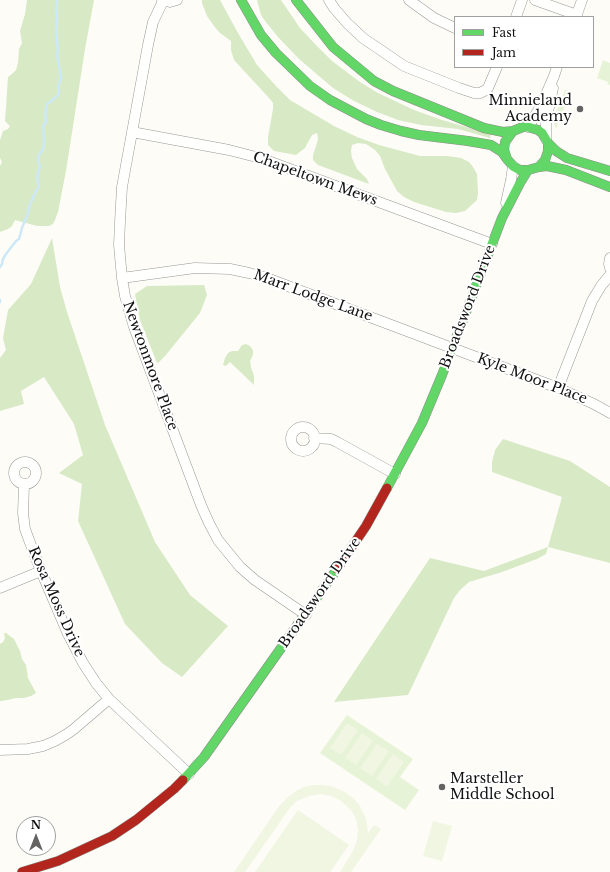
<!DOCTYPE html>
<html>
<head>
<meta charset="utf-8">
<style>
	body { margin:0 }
	#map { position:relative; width:610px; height:872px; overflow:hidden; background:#fdfcf7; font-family:"Libre Baskerville",serif }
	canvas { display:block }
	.legend { position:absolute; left:454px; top:16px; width:140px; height:52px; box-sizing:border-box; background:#fff; border:1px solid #a0a0a0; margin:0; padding:5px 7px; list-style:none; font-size:12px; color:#111 }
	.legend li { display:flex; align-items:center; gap:8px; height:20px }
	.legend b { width:20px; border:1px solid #a0a0a0 }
	.north { position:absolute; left:16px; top:816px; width:40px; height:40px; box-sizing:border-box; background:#fff; border:1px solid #a0a0a0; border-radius:50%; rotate:0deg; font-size:11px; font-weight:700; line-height:16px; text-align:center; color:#111 }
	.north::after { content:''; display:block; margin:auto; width:14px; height:18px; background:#646362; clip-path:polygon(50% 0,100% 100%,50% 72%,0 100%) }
</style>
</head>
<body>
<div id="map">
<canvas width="610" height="872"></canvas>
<ul class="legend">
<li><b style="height:5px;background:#63d668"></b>Fast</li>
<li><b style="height:5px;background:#b3261e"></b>Jam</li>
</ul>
<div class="north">N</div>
</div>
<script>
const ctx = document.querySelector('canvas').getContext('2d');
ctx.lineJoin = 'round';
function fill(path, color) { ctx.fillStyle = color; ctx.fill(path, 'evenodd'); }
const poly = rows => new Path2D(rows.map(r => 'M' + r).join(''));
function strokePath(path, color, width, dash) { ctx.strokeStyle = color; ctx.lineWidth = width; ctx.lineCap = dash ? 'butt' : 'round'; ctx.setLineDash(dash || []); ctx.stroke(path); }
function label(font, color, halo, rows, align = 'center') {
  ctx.font = font + ' "Libre Baskerville",serif'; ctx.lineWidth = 4; ctx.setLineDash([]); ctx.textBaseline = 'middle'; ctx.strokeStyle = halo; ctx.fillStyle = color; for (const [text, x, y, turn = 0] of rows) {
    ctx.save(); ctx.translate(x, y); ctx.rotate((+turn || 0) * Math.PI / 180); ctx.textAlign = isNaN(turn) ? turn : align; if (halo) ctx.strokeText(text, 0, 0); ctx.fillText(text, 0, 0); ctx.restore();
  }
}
const green = poly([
	[603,60,610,63,610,85,607,84,608,82,597,78],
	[565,90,570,92,556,129,554,123,556,113],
	[347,715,413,759,400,777,419,790,405,810,320,753]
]);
const forest = poly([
	[27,0,94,0,85,49,66,171,58,212,55,220,53,224,49,226,37,226,15,220,12,226,8,229,0,232,0,166,2,162,0,158,0,140,3,131,8,129,10,126,5,121,8,77,12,74,16,70,18,63,19,49,22,43,20,31,25,14],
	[202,0,220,0,238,33,257,65,276,86,290,100,334,126,357,137,379,145,420,156,447,156,461,158,469,162,473,167,477,174,478,193,477,200,465,211,456,213,446,212,414,202,404,197,397,191,385,169,380,156,375,150,366,144,358,143,352,145,351,151,352,158,357,169,367,179,369,184,318,165,313,160,313,155,316,146,318,139,317,133,312,135,305,148,296,155,274,151,268,145,268,137,273,109,273,103,269,98,234,60,231,50,231,41,220,33,214,26,207,16,202,3],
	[257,0,281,0,300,28,315,44,332,61,360,82,378,93,414,110,442,120,491,134,490,138,458,129,421,125,398,120,377,112,354,101,333,88,299,59,278,37,265,21,261,15],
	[52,238,60,287,67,312,105,425,155,542,190,595,228,626,182,677,162,663,125,624,78,521,82,484,59,473,83,455,74,424,44,377,21,391,24,404,0,411,0,358,6,350,3,338,8,310,31,284],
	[204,285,207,295,200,313,165,356,159,362,157,363,140,320,135,294,147,286],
	[246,344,250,346,253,350,253,355,250,361,251,367,254,376,254,385,230,362,227,365,225,366,223,365,225,358,228,353,232,351,238,351,242,345],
	[503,439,570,461,610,487,610,563,548,547,546,554,537,559,502,572,469,582,460,590,454,598,408,695,334,702,430,558,484,571,548,547,562,497,492,472,492,462,495,450],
	[4,633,6,633,14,639,20,651,22,659,26,665,28,678,36,693,31,696,24,698,16,698,12,699,2,701,0,701,0,644,3,642,5,638]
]);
const pitch = poly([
	[347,723,358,730,341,755,330,748],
	[362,733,373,741,356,765,345,758],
	[377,744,389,751,372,776,360,768],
	[393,754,404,762,387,787,376,779],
	[313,785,320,785,331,786,343,791,352,797,360,806,366,819,368,833,374,825,381,829,351,872,340,872,353,851,357,840,358,829,356,819,351,810,341,801,331,796,322,794,309,796,297,801,289,809,245,872,234,872,280,805,288,797,296,791,304,787],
	[298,810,349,845,330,872,255,872],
	[433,821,452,826,442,861,423,856]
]);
const stream = poly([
	[0,267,2,264,3,259,6,254,16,241,19,239,22,228,28,213,29,207,36,191,39,188,37,178,40,166,38,160,39,155,43,149,44,140,43,127,46,122,45,113,47,104,50,102,58,95,59,91,58,87,61,78,57,55,58,51,56,32,57,17,56,8,57,0],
	[0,300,0,302]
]);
const street = poly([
	[162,0,170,2,177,0],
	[329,0,334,8,347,23,363,38,404,66,459,88,474,93,480,93,486,90,488,88,497,67],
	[409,0,434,18,455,28],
	[535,0,577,15],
	[163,1,153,22,148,45,122,187,120,222,119,245,122,278,125,296,134,327,201,505,209,523,218,540,240,567,255,580,306,615],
	[516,17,522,0],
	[576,17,582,0],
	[528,127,541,106,554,76,557,67],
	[132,132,229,150,260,158,492,244],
	[546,139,546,121,553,88],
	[506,203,511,180,513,166],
	[610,258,609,264,610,268],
	[122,278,195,268,230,269,249,273,264,277,558,388,594,404,610,413],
	[558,388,592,301,601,286,610,275],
	'291 439a12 12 0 1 1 24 0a12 12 0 1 1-24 0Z',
	[314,438,331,439,337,442,395,474],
	'14 473a11 11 0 1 1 22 0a11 11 0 1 1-22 0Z',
	[24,485,23,513,25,529,29,540,41,571,68,634,83,663,96,683,109,699,189,774],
	[0,588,41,571],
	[0,750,28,749,43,746,55,741,67,734,74,729,109,699]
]);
const fast = poly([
	[241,0,261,35,276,53,310,86,330,100,366,119,381,125,401,131,419,135,468,141,491,145,502,152,507,159],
	[296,0,333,47,374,81,393,91,484,128,503,132,513,131,523,127,528,127,538,130,542,133,548,143,548,151,545,160,539,167,528,170,520,170,513,166,507,159,504,150,505,142,513,131],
	[548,143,556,151,567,158,610,171],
	[539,167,547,166,566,170,610,187],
	[387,488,422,423,442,375,502,218,520,183,528,170],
	[183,780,204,757,337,569]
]);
const jam = poly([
	[337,569,366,526,387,488],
	[22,872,58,861,112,836,136,820,174,789,183,780]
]);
const markers = [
	[580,109,4,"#646362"],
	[442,787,4,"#646362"]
];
const poiNames = [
	["Minnieland",572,101],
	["Academy",572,117],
	["Marsteller",450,779,"left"],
	["Middle School",450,795,"left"]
];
const streetNames = [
	["Chapeltown Mews",315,179,20],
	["Marr Lodge Lane",313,296,20],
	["Broadsword Drive",468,307,-69],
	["Newtonmore Place",150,366,70],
	["Kyle Moor Place",532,379,21],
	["Broadsword Drive",320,593,-55],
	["Rosa Moss Drive",56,602,66]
];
fill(green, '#e7f3d7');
fill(forest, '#d8eac5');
fill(pitch, '#f0f6e1');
strokePath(stream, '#cde8f7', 2.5);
strokePath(street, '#979795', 11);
strokePath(fast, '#8e8d8b', 10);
strokePath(jam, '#8e8d8b', 10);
strokePath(street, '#fffffe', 10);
strokePath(fast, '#63d668', 9);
strokePath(jam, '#b3261e', 9);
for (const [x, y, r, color] of markers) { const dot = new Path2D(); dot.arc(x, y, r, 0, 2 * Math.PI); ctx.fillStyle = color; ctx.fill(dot); strokePath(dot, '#fff', 1.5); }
label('14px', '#111', '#fff', poiNames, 'right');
label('14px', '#111', '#fff', streetNames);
</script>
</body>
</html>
